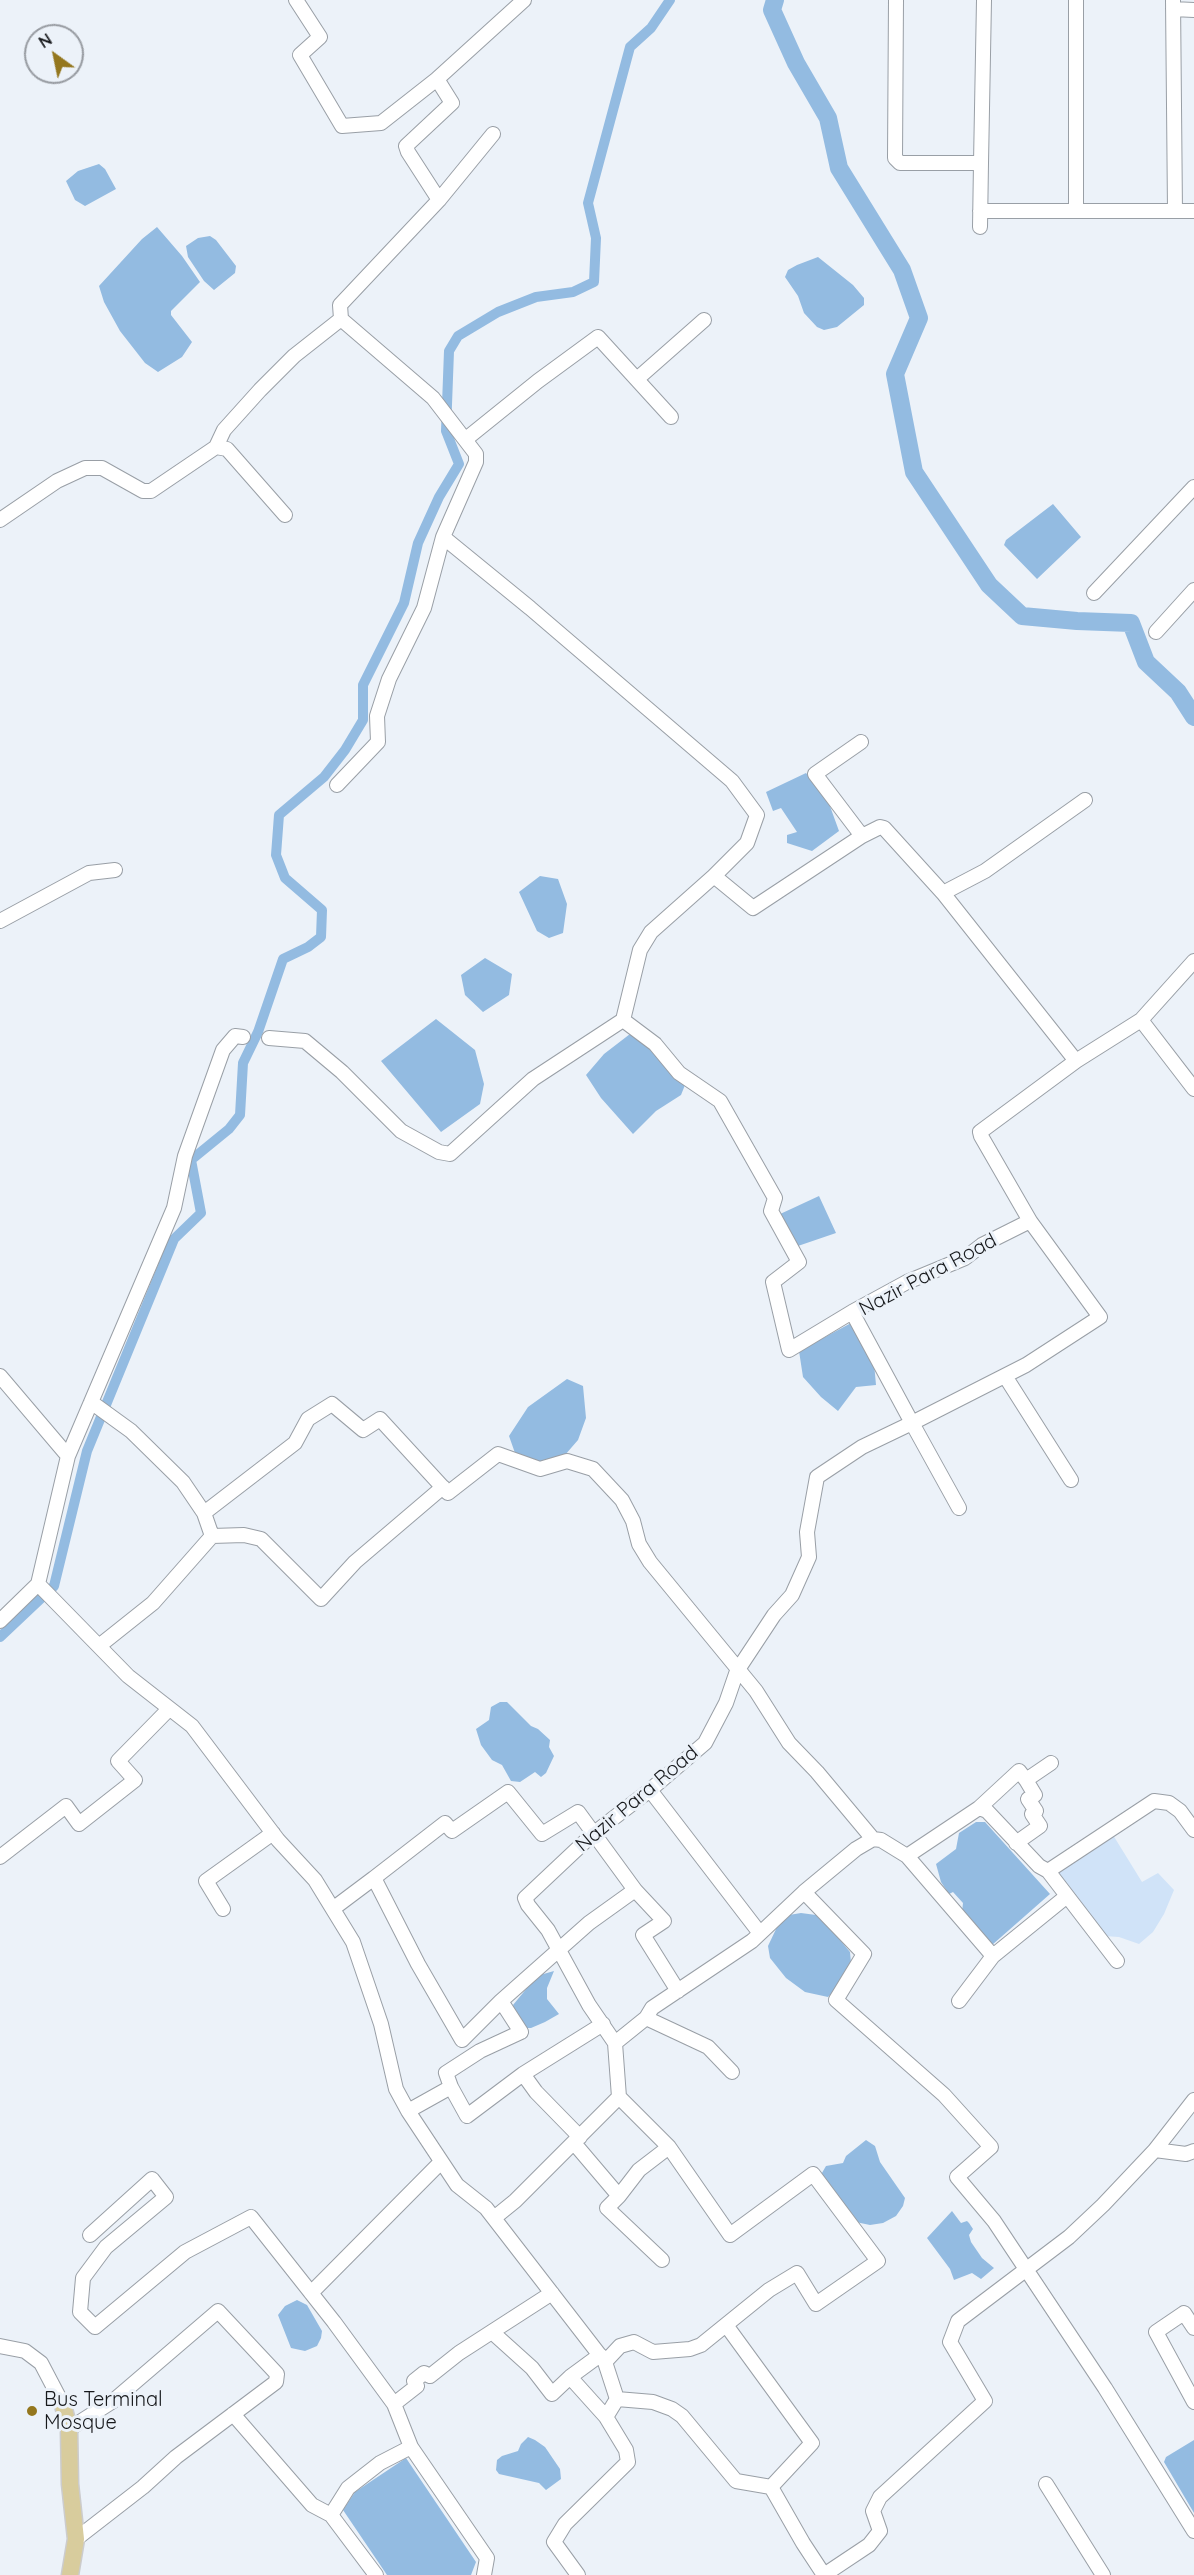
<!DOCTYPE html>
<html>
<head>
<meta charset="utf-8">
<style>
	body { margin:0 }
	#map { position:relative; width:1194px; height:2575px; overflow:hidden; background:#ecf2f9; font-family:Quicksand,sans-serif }
	canvas { display:block }
	.north { position:absolute; left:24px; top:24px; width:60px; height:60px; box-sizing:border-box; background:#ecf2f9; border:2px solid #979ba1; border-radius:50%; rotate:327deg; font-size:16px; font-weight:700; line-height:24px; text-align:center; color:#17191c }
	.north::after { content:''; display:block; margin:auto; width:21px; height:27px; background:#94771e; clip-path:polygon(50% 0,100% 100%,50% 72%,0 100%) }
</style>
</head>
<body>
<div id="map">
<canvas width="1194" height="2575"></canvas>
<div class="north">N</div>
</div>
<script>
const ctx = document.querySelector('canvas').getContext('2d');
ctx.lineJoin = 'round';
function fill(path, color) { ctx.fillStyle = color; ctx.fill(path, 'evenodd'); }
const poly = rows => new Path2D(rows.map(r => 'M' + r).join(''));
function strokePath(path, color, width, dash) { ctx.strokeStyle = color; ctx.lineWidth = width; ctx.lineCap = dash ? 'butt' : 'round'; ctx.setLineDash(dash || []); ctx.stroke(path); }
function label(font, color, halo, rows, align = 'center') {
  ctx.font = font + ' Quicksand,sans-serif'; ctx.lineWidth = 6; ctx.setLineDash([]); ctx.textBaseline = 'middle'; ctx.strokeStyle = halo; ctx.fillStyle = color; for (const [text, x, y, turn = 0] of rows) {
    ctx.save(); ctx.translate(x, y); ctx.rotate((+turn || 0) * Math.PI / 180); ctx.textAlign = isNaN(turn) ? turn : align; if (halo) ctx.strokeText(text, 0, 0); ctx.fillText(text, 0, 0); ctx.restore();
  }
}
const green = poly([
	[1113,1835,1142,1882,1158,1873,1174,1890,1164,1914,1153,1932,1139,1944,1119,1937,1104,1936,1056,1871]
]);
const water = poly([
	[99,164,105,169,116,189,85,206,75,200,66,181,78,171],
	[157,227,182,256,200,282,171,311,171,315,192,342,182,357,158,372,145,363,120,331,104,302,99,286,142,239],
	[210,236,216,240,236,266,235,273,214,290,204,281,188,257,186,246,198,238],
	[818,257,853,285,864,298,864,305,837,327,824,330,817,327,804,313,798,296,785,277,788,270,797,265],
	[1053,504,1081,537,1037,579,1004,545,1006,540],
	[806,773,827,798,839,831,812,851,787,843,787,835,797,832,781,808,773,811,766,792],
	[540,876,558,879,567,904,563,933,549,938,537,931,519,892],
	[485,958,512,974,509,995,483,1012,465,995,461,975],
	[436,1019,475,1050,484,1084,480,1104,441,1132,381,1061],
	[630,1034,649,1046,685,1085,681,1095,656,1111,633,1134,601,1098,586,1075,604,1054],
	[819,1196,836,1233,795,1247,778,1215],
	[853,1322,874,1363,876,1385,856,1387,838,1411,821,1397,803,1377,799,1351],
	[567,1379,583,1386,586,1418,578,1440,565,1455,547,1466,531,1462,515,1453,509,1436,528,1407],
	[500,1702,507,1702,531,1726,538,1729,550,1740,549,1747,554,1756,546,1773,541,1777,535,1772,520,1782,511,1781,502,1765,492,1760,481,1745,476,1729,489,1720,491,1707],
	[976,1822,985,1822,1050,1894,992,1945,962,1912,963,1903,953,1892,949,1894,941,1882,936,1864,956,1849,959,1833],
	[801,1913,816,1915,827,1924,850,1952,851,1963,836,1989,828,1997,805,1992,786,1978,770,1958,768,1946,777,1927,789,1915],
	[554,1971,547,1988,547,1999,559,2014,545,2022,531,2028,523,2028,517,2017,513,2005,532,1982,540,1975],
	[866,2140,875,2146,880,2162,905,2198,903,2206,896,2216,883,2223,870,2225,851,2221,819,2178,826,2166,843,2163,846,2156],
	[952,2211,961,2223,967,2221,969,2223,973,2229,969,2235,971,2242,982,2258,994,2268,981,2279,972,2273,954,2280,950,2269,927,2238],
	[297,2300,307,2305,322,2331,321,2338,317,2346,305,2351,291,2348,278,2315,285,2306],
	[528,2437,535,2440,545,2447,560,2469,561,2479,546,2490,539,2483,499,2474,496,2470,497,2460,502,2456,518,2451,521,2444],
	[1194,2440,1194,2513,1164,2462,1166,2457],
	[406,2458,476,2562,471,2575,387,2575,343,2510,355,2492]
]);
const canal = poly([
	[0,1637,54,1586,87,1451,174,1239,201,1213,191,1160,229,1129,240,1115,243,1063,258,1032,283,959,308,947,321,937,322,910,285,878,276,855,279,815,324,777,345,750,363,720,363,685,404,603,418,543,439,497,459,464,446,431,449,351,458,336,498,312,536,297,573,292,594,282,596,238,588,203,630,47,651,28,670,0]
]);
const river = poly([
	[775,0,772,10,796,63,828,118,839,168,902,270,919,318,895,374,914,472,989,585,1022,616,1077,621,1131,623,1146,662,1178,692,1194,717]
]);
const minor = poly([
	[296,0,320,37,300,55,342,126,381,123,437,79],
	[896,0,895,158,900,163,981,163,984,0],
	[1173,0,1175,211],
	[1173,9,1194,10],
	[439,200,408,152,406,146,452,103,437,79,524,0],
	[1076,209,1076,0],
	[980,211,1194,211],
	[980,227,981,163],
	[637,379,704,320],
	[466,439,538,381,598,337,671,417],
	[216,447,227,449,285,515],
	[0,520,57,481,85,468,102,468,143,491,151,491,216,447,224,430,260,390,294,356,341,319],
	[443,537,476,462,476,454,433,398,341,319,340,305,439,200,493,134],
	[1094,593,1194,487],
	[1156,632,1194,590],
	[861,742,815,774,862,836],
	[337,785,378,742,377,716,389,679,424,608,443,537,530,608,732,781,757,815,747,843,714,876],
	[943,893,985,871,1085,800],
	[0,921,89,873,115,870],
	[623,1020,655,1044,679,1073,720,1101,775,1198,771,1211,799,1262,773,1282,789,1350,852,1312],
	[1141,1020,1194,1089],
	[269,1038,305,1041,342,1072,401,1131,439,1152,450,1154,533,1079,623,1020,640,950,651,932,714,876,753,908,862,836,880,827,884,828,943,893,1076,1061],
	[0,1376,68,1456],
	[1005,1376,1071,1480],
	[91,1402,131,1431,183,1482,204,1513],
	[959,1508,912,1423,1026,1365,1100,1317,1030,1221,981,1136,980,1132,1076,1061,1141,1020,1194,961],
	[212,1536,244,1535,261,1539,321,1599,355,1562,443,1487],
	[38,1584,128,1676,192,1726,278,1840,315,1880,353,1942,381,2024,396,2089,408,2111,457,2185,486,2208,605,2362,617,2399,653,2402,672,2409,682,2416,736,2481,771,2487,803,2543,824,2575],
	[0,1621,38,1584,68,1456,174,1208,185,1156,223,1050,235,1036,243,1037],
	[99,1646,153,1603,212,1536,204,1513,295,1443,308,1419,332,1404,363,1430,380,1419,448,1493,498,1454,540,1469,567,1461,593,1469,622,1500,633,1521,639,1544,650,1562,756,1691,789,1743,817,1772,873,1839],
	[650,1790,759,1932],
	[979,1808,1019,1771,1026,1780],
	[1016,1843,1040,1826,1032,1814,1036,1811,1028,1799,1035,1795,1026,1780,1051,1763],
	[907,1856,993,1956,1067,1896],
	[0,1857,66,1806,79,1824,135,1780,118,1761,169,1709],
	[1048,1871,1117,1961],
	[374,1878,445,1823,452,1831,508,1792,542,1834,578,1812,635,1890,589,1923,501,2001,521,2032,480,2051,446,2073,451,2087,408,2111],
	[635,1890,664,1921,643,1935,678,1991],
	[804,1892,864,1954,836,2000,944,2095,991,2147,957,2177,994,2221,1105,2388,1194,2531],
	[334,1908,374,1878,418,1964,462,2040,501,2001],
	[223,1909,206,1881,273,1833],
	[959,2001,993,1956],
	[646,2018,708,2047,732,2072],
	[615,2043,646,2018,652,2008,752,1941,804,1892,856,1849,873,1839,881,1840,907,1856,979,1808,987,1811,1039,1866,1048,1871,1154,1801,1169,1803,1180,1811,1194,1830],
	[523,2074,603,2024],
	[451,2087,467,2116,523,2074,536,2092,580,2137],
	[574,2143,619,2196,607,2208,662,2260],
	[1155,2150,1194,2100],
	[619,2196,639,2170,669,2147],
	[494,2218,515,2201,619,2097,615,2043,589,2005,548,1930,528,1905,525,1898,593,1834,650,1790,705,1743,726,1703,737,1671,774,1615,792,1595,809,1557,807,1532,817,1477,862,1447,912,1423,852,1312,907,1282,965,1258,982,1245,1030,1221],
	[90,2235,152,2179,166,2197,106,2247,83,2278,80,2312,95,2327,185,2252,251,2217,334,2322,394,2404,411,2447,487,2558,484,2575],
	[311,2293,441,2162],
	[726,2325,812,2443,771,2487],
	[1194,2328,1184,2313,1156,2332,1194,2402],
	[492,2332,532,2368,552,2394,570,2377],
	[0,2346,25,2351,41,2363,63,2405],
	[600,2355,570,2377,606,2417],
	[605,2362,620,2346,634,2342,653,2352,690,2349,701,2345,769,2290,797,2273,816,2304,878,2261,813,2174,730,2235,669,2147,619,2097],
	[394,2404,417,2386,414,2381,424,2373,430,2376,459,2353,552,2293],
	[233,2414,312,2505,331,2515,376,2575],
	[69,2429,113,2401,218,2311,277,2374,276,2382,176,2457,143,2487,76,2539],
	[1046,2484,1103,2575],
	[331,2515,348,2488,380,2463,411,2447],
	[578,2575,554,2542,565,2524,628,2462,626,2450,606,2417,617,2399],
	[824,2575,869,2545,880,2531,873,2511,880,2497,985,2401,950,2342,958,2321,1069,2237,1103,2205,1155,2150,1186,2154,1194,2151]
]);
const major = poly([
	[63,2405,69,2429,70,2484,76,2539,70,2575]
]);
const markers = [
	[32,2411,6,"#94771e"]
];
const streetNames = [
	["Nazir Para Road",928,1275,-28],
	["Nazir Para Road",637,1799,-40]
];
const poiNames = [
	["Bus Terminal",44,2400],
	["Mosque",44,2423]
];
fill(green, '#d0e3f8');
fill(water, '#93bbe1');
strokePath(canal, '#93bbe1', 10);
strokePath(river, '#93bbe1', 18);
strokePath(minor, '#999fa6', 16);
strokePath(major, '#cccccd', 19);
strokePath(minor, '#fff', 14);
strokePath(major, '#d8cc9d', 16);
for (const [x, y, r, color] of markers) { const dot = new Path2D(); dot.arc(x, y, r, 0, 2 * Math.PI); ctx.fillStyle = color; ctx.fill(dot); strokePath(dot, '#ecf2f9', 2); }
label('20px', '#17191c', '#ecf2f9', streetNames);
label('20px', '#17191c', '#ecf2f9', poiNames, 'left');
</script>
</body>
</html>
